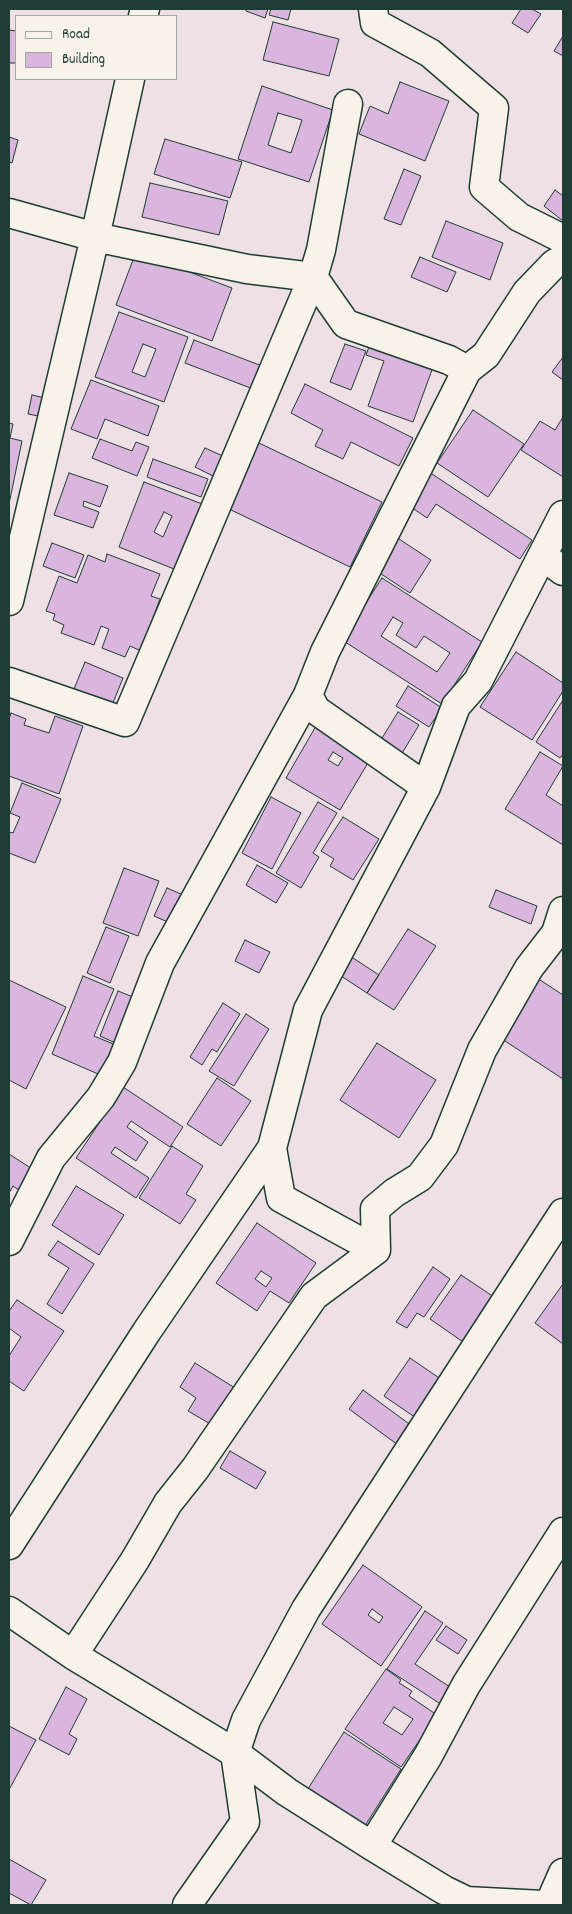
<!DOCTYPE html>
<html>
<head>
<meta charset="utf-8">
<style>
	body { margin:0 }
	#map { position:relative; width:572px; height:1914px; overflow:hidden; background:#eee0e5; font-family:Dekko,sans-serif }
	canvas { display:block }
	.frame { position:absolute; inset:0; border:10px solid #1f3d34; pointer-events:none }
	.legend { position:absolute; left:15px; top:15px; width:162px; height:65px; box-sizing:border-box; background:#f7f3e8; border:1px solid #a1aaa0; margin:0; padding:6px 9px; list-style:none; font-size:15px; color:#1f3d34 }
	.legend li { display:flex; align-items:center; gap:10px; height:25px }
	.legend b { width:25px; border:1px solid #a1aaa0 }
</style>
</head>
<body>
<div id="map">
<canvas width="572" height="1914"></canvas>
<div class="frame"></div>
<ul class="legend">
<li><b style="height:6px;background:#f7f3e8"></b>Road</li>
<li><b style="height:14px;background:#dab5de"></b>Building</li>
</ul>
</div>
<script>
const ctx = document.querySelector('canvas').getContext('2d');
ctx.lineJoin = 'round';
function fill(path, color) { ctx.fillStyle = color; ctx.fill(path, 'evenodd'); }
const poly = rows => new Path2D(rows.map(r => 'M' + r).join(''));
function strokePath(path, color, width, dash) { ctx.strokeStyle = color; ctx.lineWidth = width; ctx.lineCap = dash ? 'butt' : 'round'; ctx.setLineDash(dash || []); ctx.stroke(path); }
const building = poly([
	[246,9,268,9,265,18,246,11,246,9],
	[271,9,291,9,288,20,269,15,271,9],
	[521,9,532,9,541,14,528,33,512,23,521,9],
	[273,22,339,39,329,76,263,60,273,22],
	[9,30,16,31,16,63,9,63,9,30],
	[563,36,563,56,554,51,563,36],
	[400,82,449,101,425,161,359,134,370,106,388,114,400,82],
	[262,86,333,110,309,182,238,159,262,86],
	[278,113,302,120,291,153,268,145,278,113],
	[9,137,18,140,12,163,9,162,9,137],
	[165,139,242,162,230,198,154,174,165,139],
	[404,169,421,176,401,225,384,219,404,169],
	[150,183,228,201,219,235,142,217,150,183],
	[555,190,563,196,563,221,544,206,555,190],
	[446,221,503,243,490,280,432,257,446,221],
	[136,252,232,288,212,341,116,305,136,252],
	[420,257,456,272,447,292,411,277,420,257],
	[119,312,188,337,164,402,95,377,119,312],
	[143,344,156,349,145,377,132,372,143,344],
	[373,336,436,359,413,422,368,406,384,361,366,355,373,336],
	[194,340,262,366,253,389,185,363,194,340],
	[345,344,366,351,351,390,330,382,345,344],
	[563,357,563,380,552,372,563,357],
	[91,380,159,406,148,436,105,419,97,439,71,429,91,380],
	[305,384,413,438,399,466,351,442,343,459,315,446,323,430,291,413,305,384],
	[32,395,54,400,49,418,28,414,32,395],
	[473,410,524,444,488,497,437,463,473,410],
	[563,417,563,477,521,450,540,421,555,430,563,417],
	[9,423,13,424,10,438,22,441,9,504,9,423],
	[100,439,132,451,136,442,149,447,137,476,92,458,100,439],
	[259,443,382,502,350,567,227,508,259,443],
	[205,448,225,457,215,477,195,467,205,448],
	[153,459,208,479,201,497,147,477,153,459],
	[429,472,532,540,520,559,436,504,427,518,408,505,429,472],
	[69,473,108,486,100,507,84,501,83,506,99,512,93,528,54,515,69,473],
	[144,482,205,505,179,571,119,547,144,482],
	[164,512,172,516,163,537,154,532,164,512],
	[396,537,431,560,410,593,375,570,396,537],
	[52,543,84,555,75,578,43,566,52,543],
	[107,554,160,574,151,596,160,599,141,651,130,646,125,657,102,648,109,629,101,626,94,645,61,633,64,625,53,620,55,614,46,611,59,576,77,583,88,555,105,562,107,554],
	[382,578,482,642,442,704,342,640,382,578],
	[393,617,403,623,396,635,416,648,424,636,450,653,437,672,381,636,393,617],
	[516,652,563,683,563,691,532,740,480,707,516,652],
	[85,662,123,678,110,710,72,694,85,662],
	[408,686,442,708,429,727,396,706,408,686],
	[563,700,563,754,560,758,536,742,563,700],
	[398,712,419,725,398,760,376,748,398,712],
	[11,713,26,719,24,725,49,733,55,716,83,726,59,794,9,776,9,719,11,713],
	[320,719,375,751,340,810,286,778,320,719],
	[333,752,343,758,338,766,328,760,333,752],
	[540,752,563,766,546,795,563,806,563,845,505,809,540,752],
	[22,783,61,799,35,863,9,853,9,832,13,833,20,817,10,813,22,783],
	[271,797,301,813,272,869,242,853,271,797],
	[318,802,337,813,313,853,319,857,301,888,276,873,318,802],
	[343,817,379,839,353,880,330,866,334,859,321,851,343,817],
	[257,865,288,883,276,903,246,885,257,865],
	[124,868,159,881,138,936,103,923,124,868],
	[167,888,183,895,170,923,154,916,167,888],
	[496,890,537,906,531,924,489,907,496,890],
	[106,927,129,936,110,983,87,973,106,927],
	[408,929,436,946,394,1010,367,993,408,929],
	[245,940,270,952,259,973,235,961,245,940],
	[347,954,379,975,367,993,335,972,347,954],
	[83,976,114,989,94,1036,118,1046,105,1077,52,1054,83,976],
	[537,978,563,995,563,1079,499,1037,537,978],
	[9,980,66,1007,26,1089,9,1080,9,980],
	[118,991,138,999,120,1045,100,1036,118,991],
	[223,1003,240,1014,217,1052,212,1049,202,1065,190,1057,223,1003],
	[246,1014,269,1029,234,1086,209,1071,246,1014],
	[377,1043,436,1080,399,1138,340,1100,377,1043],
	[217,1078,251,1101,221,1146,187,1124,217,1078],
	[123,1087,183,1127,170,1147,131,1121,127,1127,148,1142,136,1161,115,1147,111,1153,149,1178,136,1198,76,1158,123,1087],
	[172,1146,203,1166,186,1194,196,1200,180,1224,139,1198,172,1146],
	[9,1154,40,1174,26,1195,13,1186,9,1193,9,1154],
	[76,1186,124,1215,99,1255,52,1225,76,1186],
	[257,1223,316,1263,289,1303,270,1291,257,1311,216,1283,257,1223],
	[261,1271,272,1278,266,1287,255,1279,261,1271],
	[58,1241,94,1264,62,1314,47,1304,69,1268,48,1255,58,1241],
	[433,1267,450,1279,424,1317,417,1313,407,1328,396,1322,433,1267],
	[461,1275,500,1301,469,1346,430,1319,461,1275],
	[563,1284,563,1344,535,1323,563,1284],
	[17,1300,64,1331,24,1391,9,1381,9,1356,21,1337,9,1328,9,1311,17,1300],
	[410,1358,445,1382,419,1420,384,1396,410,1358],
	[195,1363,235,1388,212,1425,188,1411,196,1398,180,1387,195,1363],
	[363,1390,412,1426,398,1445,349,1409,363,1390],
	[230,1451,266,1472,256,1489,220,1468,230,1451],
	[363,1565,422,1607,381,1666,322,1624,363,1565],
	[372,1609,383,1617,379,1623,368,1615,372,1609],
	[425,1611,443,1623,415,1664,453,1689,442,1705,387,1669,425,1611],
	[446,1626,467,1640,458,1654,436,1640,446,1626],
	[386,1669,401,1680,399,1683,412,1691,409,1696,437,1715,401,1767,345,1729,386,1669],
	[394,1707,413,1719,402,1735,383,1723,394,1707],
	[66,1687,87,1699,69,1734,77,1739,69,1755,39,1739,66,1687],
	[9,1726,36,1740,10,1788,9,1787,9,1726],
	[344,1732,401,1769,361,1832,304,1795,344,1732],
	[9,1859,46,1880,31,1905,9,1893,9,1859]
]);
const street = poly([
	[373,9,375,23,430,53,494,108,484,187,519,217,563,239],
	[143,16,145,9],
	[9,213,95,237,247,269,313,277,346,324,449,360,467,370,486,355,527,292,554,264,563,259],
	[543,556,563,571],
	[9,601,95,237,130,79],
	[9,682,125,722,313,277,321,250,348,104],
	[308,695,316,710,426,787,456,706,478,681,563,515],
	[9,1241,51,1158,101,1097,122,1062,160,963,308,695,325,652,467,370],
	[376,1250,281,1198,272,1148,308,1010,426,787],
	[9,1545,147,1331,272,1148],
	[9,1611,73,1655,235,1753,287,1792,372,1846,444,1890,475,1905],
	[73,1655,135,1560,168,1503,195,1469,314,1296,376,1250,375,1209,394,1193,420,1177,444,1145,482,1050,529,968,556,933,563,911],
	[372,1846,428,1756,466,1685,563,1532],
	[466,1901,543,1905],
	[187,1905,245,1822,235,1753,246,1720,306,1609,563,1213],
	[549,1905,563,1873]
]);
fill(building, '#dab5de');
strokePath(building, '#1f3d34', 1);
strokePath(street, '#1f3d34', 31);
strokePath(street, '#f7f3e8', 28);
</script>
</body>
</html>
